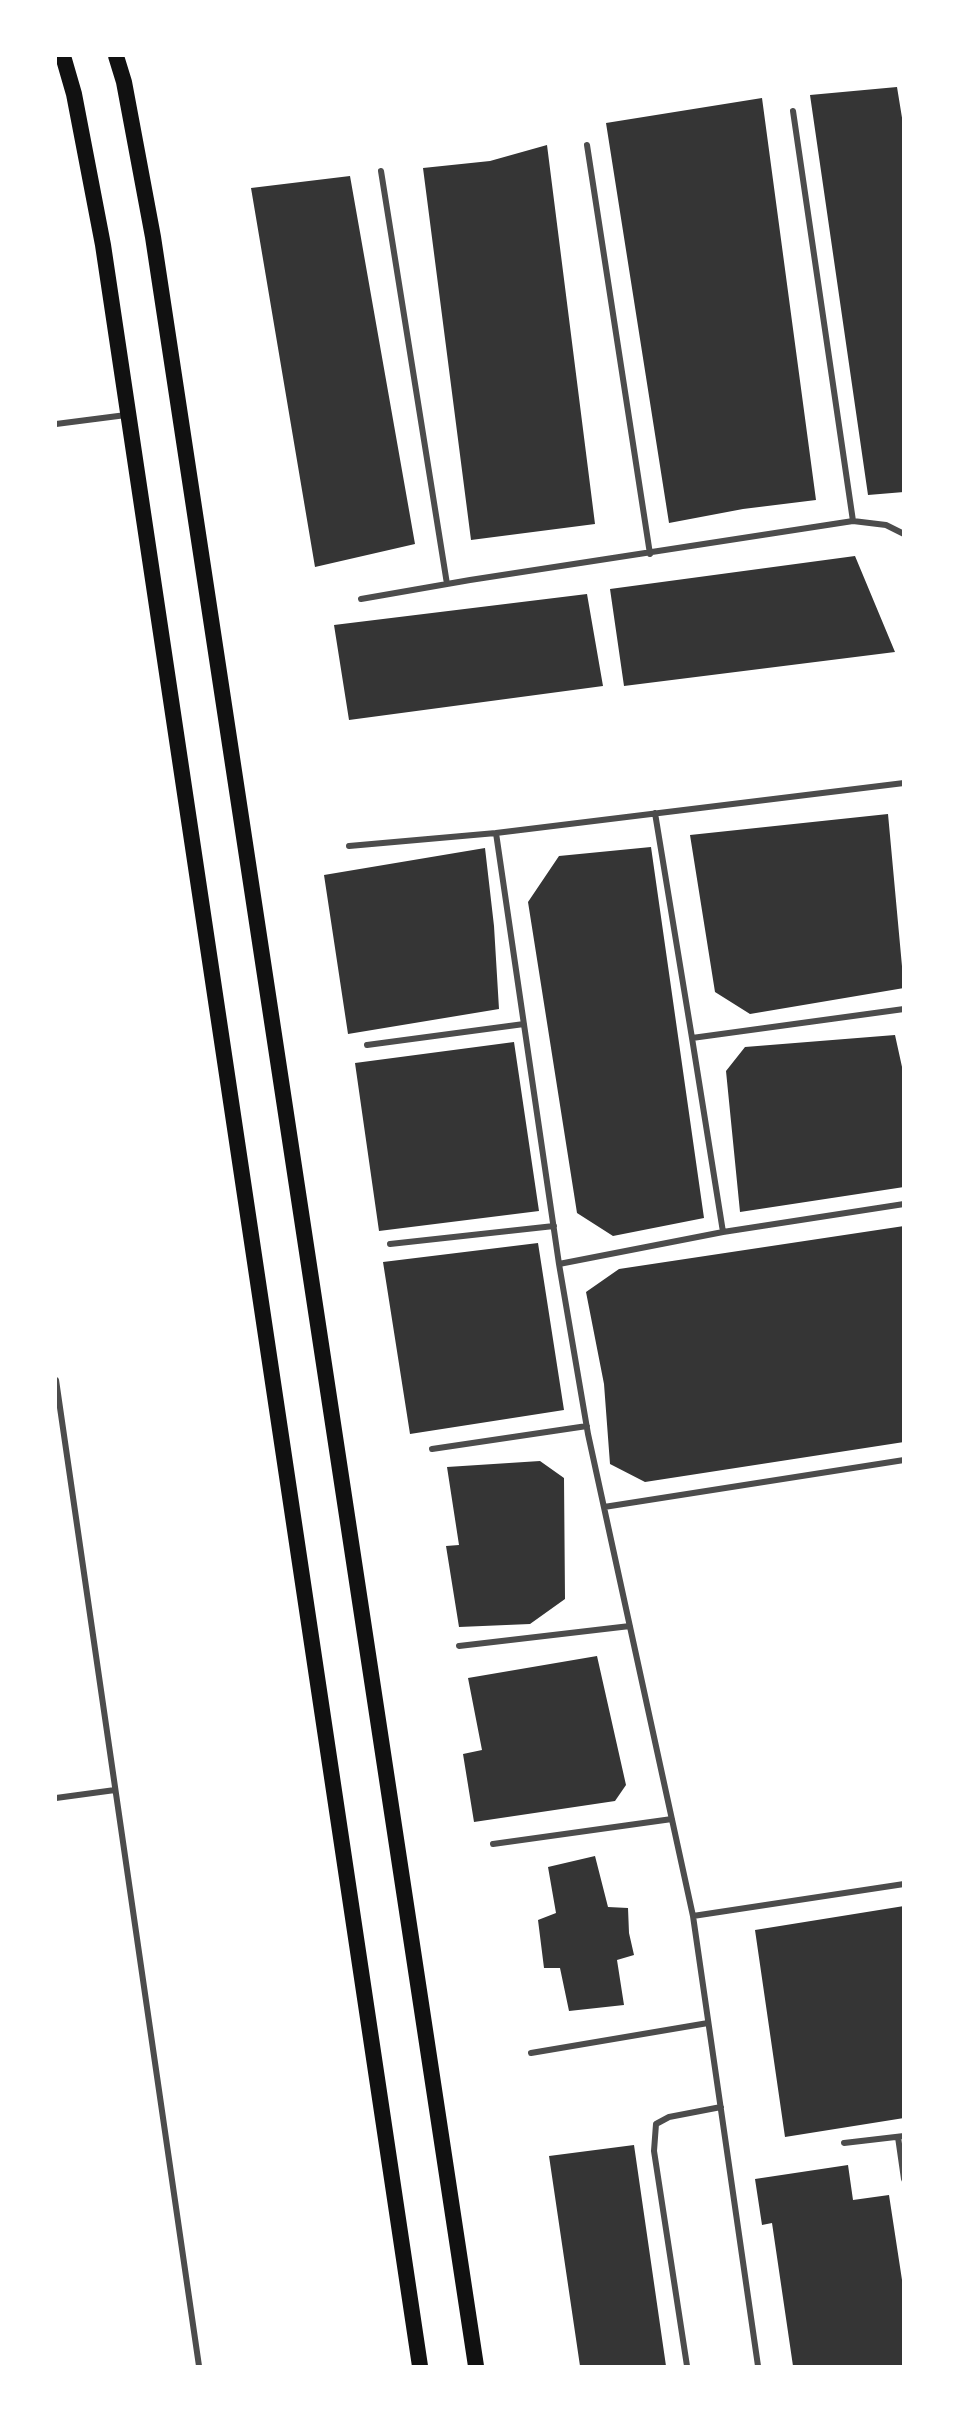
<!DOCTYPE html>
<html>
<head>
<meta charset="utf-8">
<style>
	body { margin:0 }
	#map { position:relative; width:959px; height:2422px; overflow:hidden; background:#fff; font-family:Lato,sans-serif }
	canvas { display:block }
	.frame { position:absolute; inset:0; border:57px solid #fff; pointer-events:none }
</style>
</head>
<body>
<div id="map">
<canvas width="959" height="2422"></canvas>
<div class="frame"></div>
</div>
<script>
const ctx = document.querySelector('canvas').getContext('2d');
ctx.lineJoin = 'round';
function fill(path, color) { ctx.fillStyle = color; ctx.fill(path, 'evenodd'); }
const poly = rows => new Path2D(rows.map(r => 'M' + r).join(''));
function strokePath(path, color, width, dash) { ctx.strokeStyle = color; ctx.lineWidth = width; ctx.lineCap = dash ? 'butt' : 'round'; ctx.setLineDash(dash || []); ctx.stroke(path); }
const building = poly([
	[897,87,904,130,904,492,868,495,810,95],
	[762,98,816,500,743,509,669,523,606,123],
	[547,145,595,524,471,540,423,168,490,161],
	[350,176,415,544,315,567,251,188],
	[855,556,895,652,624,686,610,589],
	[587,594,603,686,349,720,334,625],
	[888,814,904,988,750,1014,715,992,690,835],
	[651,847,704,1218,613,1236,577,1213,528,902,559,856],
	[485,848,494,926,499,1009,348,1034,324,875],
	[895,1035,904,1076,904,1187,740,1212,726,1071,745,1047],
	[514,1042,539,1211,379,1231,355,1063],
	[904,1226,904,1442,645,1482,610,1464,604,1384,586,1292,619,1269],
	[538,1243,564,1410,410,1434,383,1262],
	[540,1461,564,1478,565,1599,530,1624,459,1627,446,1546,459,1545,447,1467],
	[597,1656,626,1785,615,1801,474,1822,463,1754,482,1750,468,1678],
	[595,1856,608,1907,628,1908,629,1933,634,1955,617,1960,624,2005,569,2011,560,1968,544,1968,538,1920,556,1913,548,1867],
	[904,1906,904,2118,785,2137,755,1930],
	[634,2145,666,2366,580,2366,549,2156],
	[848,2165,853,2200,889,2195,904,2293,904,2366,793,2366,772,2223,762,2225,755,2179]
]);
const minor = poly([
	[793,111,853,521],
	[587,145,650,554],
	[381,171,447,584],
	[56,424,126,415],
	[361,599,470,580,853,521,886,525,904,534],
	[655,813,692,1038],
	[496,833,559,1264,588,1434,693,1916,758,2366],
	[349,846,496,833,904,783],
	[367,1045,524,1024],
	[723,1232,692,1038,904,1009],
	[390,1244,554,1226],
	[559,1264,723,1232,904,1204],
	[56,1380,199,2366],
	[432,1449,587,1426],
	[604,1507,904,1460],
	[459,1646,630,1626],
	[56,1798,115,1790],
	[493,1844,672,1819],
	[693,1916,904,1884],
	[531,2053,708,2023],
	[898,2137,904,2179],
	[844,2143,904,2136],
	[687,2366,654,2151,656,2124,669,2117,721,2107]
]);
const trunk = poly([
	[63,56,74,94,103,245,420,2366],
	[116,56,124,82,153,237,476,2366]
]);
fill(building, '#353535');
strokePath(minor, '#4c4c4c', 6);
strokePath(trunk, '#111', 16);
</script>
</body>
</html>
